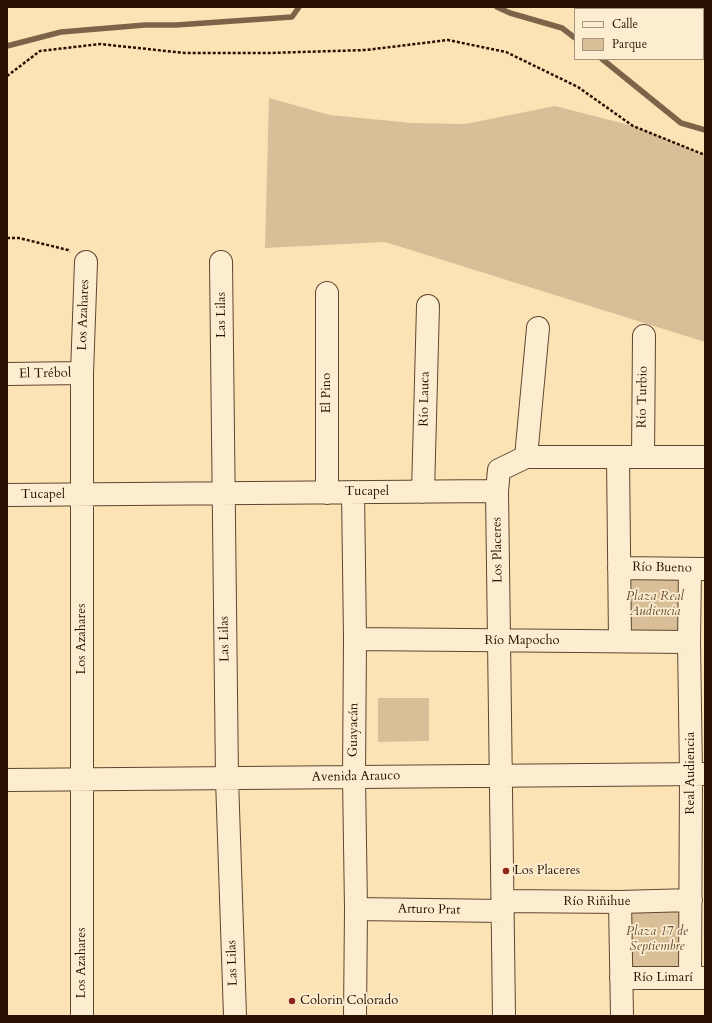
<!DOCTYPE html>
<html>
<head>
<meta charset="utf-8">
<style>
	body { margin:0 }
	#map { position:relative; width:712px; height:1023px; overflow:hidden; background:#fce3b6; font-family:Cardo,serif }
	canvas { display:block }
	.frame { position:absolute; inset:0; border:8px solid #291102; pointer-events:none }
	.legend { position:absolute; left:574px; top:8px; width:130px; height:52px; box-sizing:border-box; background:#fdedd0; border:1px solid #a8957e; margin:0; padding:5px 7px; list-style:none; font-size:12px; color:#291102 }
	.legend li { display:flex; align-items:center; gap:8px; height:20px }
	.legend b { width:20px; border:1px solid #a8957e }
</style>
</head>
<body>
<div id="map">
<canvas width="712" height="1023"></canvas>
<div class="frame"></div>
<ul class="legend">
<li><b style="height:5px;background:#fdedd0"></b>Calle</li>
<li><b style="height:11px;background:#d8bf97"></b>Parque</li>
</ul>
</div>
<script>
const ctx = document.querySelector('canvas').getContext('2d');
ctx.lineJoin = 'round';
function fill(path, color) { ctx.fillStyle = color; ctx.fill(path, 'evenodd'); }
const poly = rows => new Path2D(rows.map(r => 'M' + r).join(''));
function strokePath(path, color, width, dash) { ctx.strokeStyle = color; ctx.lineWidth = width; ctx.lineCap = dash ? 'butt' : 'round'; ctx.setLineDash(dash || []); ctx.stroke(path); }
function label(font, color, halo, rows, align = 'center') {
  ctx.font = font + ' Cardo,serif'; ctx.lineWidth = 3.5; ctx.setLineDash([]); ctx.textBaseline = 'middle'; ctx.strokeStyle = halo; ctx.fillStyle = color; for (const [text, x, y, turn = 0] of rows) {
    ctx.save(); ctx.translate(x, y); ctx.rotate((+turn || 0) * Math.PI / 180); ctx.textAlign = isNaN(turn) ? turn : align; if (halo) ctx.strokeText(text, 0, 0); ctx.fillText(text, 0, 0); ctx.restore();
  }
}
const green = poly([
	[269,98,330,115,412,123,465,124,555,106,633,126,705,155,705,342,385,242,265,248],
	[630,575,681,575,680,635,629,634],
	[378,698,429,698,429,741,378,742],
	[631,908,683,908,683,971,631,971]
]);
const stream = poly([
	[497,7,510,13,562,28,575,38],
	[7,46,61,32,145,25,176,25,292,17,299,7],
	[602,59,681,123,705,130]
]);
const path = poly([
	[7,76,40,51,100,44,185,53,269,53,366,50,448,40,506,52,578,87,633,126,705,155],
	[7,238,19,238,68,250,70,252]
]);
const minor = poly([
	[221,262,227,779,235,1016],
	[327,293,327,493],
	[7,374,82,373],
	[526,457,538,328],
	[618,457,620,641],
	[643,457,644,336],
	[353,492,355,639,354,777,356,909,355,1016],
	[423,492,428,306],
	[7,495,497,491],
	[619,568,704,569],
	[690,569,689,642,691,774,690,978],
	[355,639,689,642],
	[7,780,705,774],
	[503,901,620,902,691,900],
	[620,902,622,1016],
	[356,909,503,911],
	[621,978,704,978],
	[82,1016,82,373,86,262],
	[504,1016,497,491,499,470,526,457,705,457]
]);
const markers = [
	[506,871,4,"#8f2418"],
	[292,1001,4,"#8f2418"]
];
const streetNames = [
	["Los Azahares",84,315,-88],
	["Las Lilas",222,315,-90],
	["El Trébol",45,374,-1],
	["El Pino",327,393,-90],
	["Río Turbio",643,397,-89],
	["Río Lauca",425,399,-89],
	["Tucapel",367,492],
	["Tucapel",43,495],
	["Los Placeres",498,550,-91],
	["Río Bueno",662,568,1],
	["Los Azahares",82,639,-90],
	["Las Lilas",225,639,-91],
	["Río Mapocho",522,641],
	["Guayacán",354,730,-89],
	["Real Audiencia",691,773,-90],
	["Avenida Arauco",356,777,-1],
	["Río Riñihue",597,902],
	["Arturo Prat",429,910,1],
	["Los Azahares",82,963,-90],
	["Las Lilas",233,963,-92],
	["Río Limarí",663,978]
];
const parkNames = [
	["Plaza Real",655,597],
	["Audiencia",655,612],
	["Plaza 17 de",657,932],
	["Septiembre",657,947]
];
const poiNames = [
	["Los Placeres",514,871],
	["Colorin Colorado",300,1001]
];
fill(green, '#d8bf97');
strokePath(stream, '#7c6449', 5.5);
strokePath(minor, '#5e462f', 24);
strokePath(path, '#291102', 2.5, [3, 2]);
strokePath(minor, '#fdedd0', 22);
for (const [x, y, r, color] of markers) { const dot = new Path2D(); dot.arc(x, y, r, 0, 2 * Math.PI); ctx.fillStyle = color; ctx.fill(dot); strokePath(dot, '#fdedd0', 1.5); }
label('13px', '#291102', '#fdedd0', streetNames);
label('italic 13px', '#664e36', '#fdedd0', parkNames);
label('13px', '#291102', '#fdedd0', poiNames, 'left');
</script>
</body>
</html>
